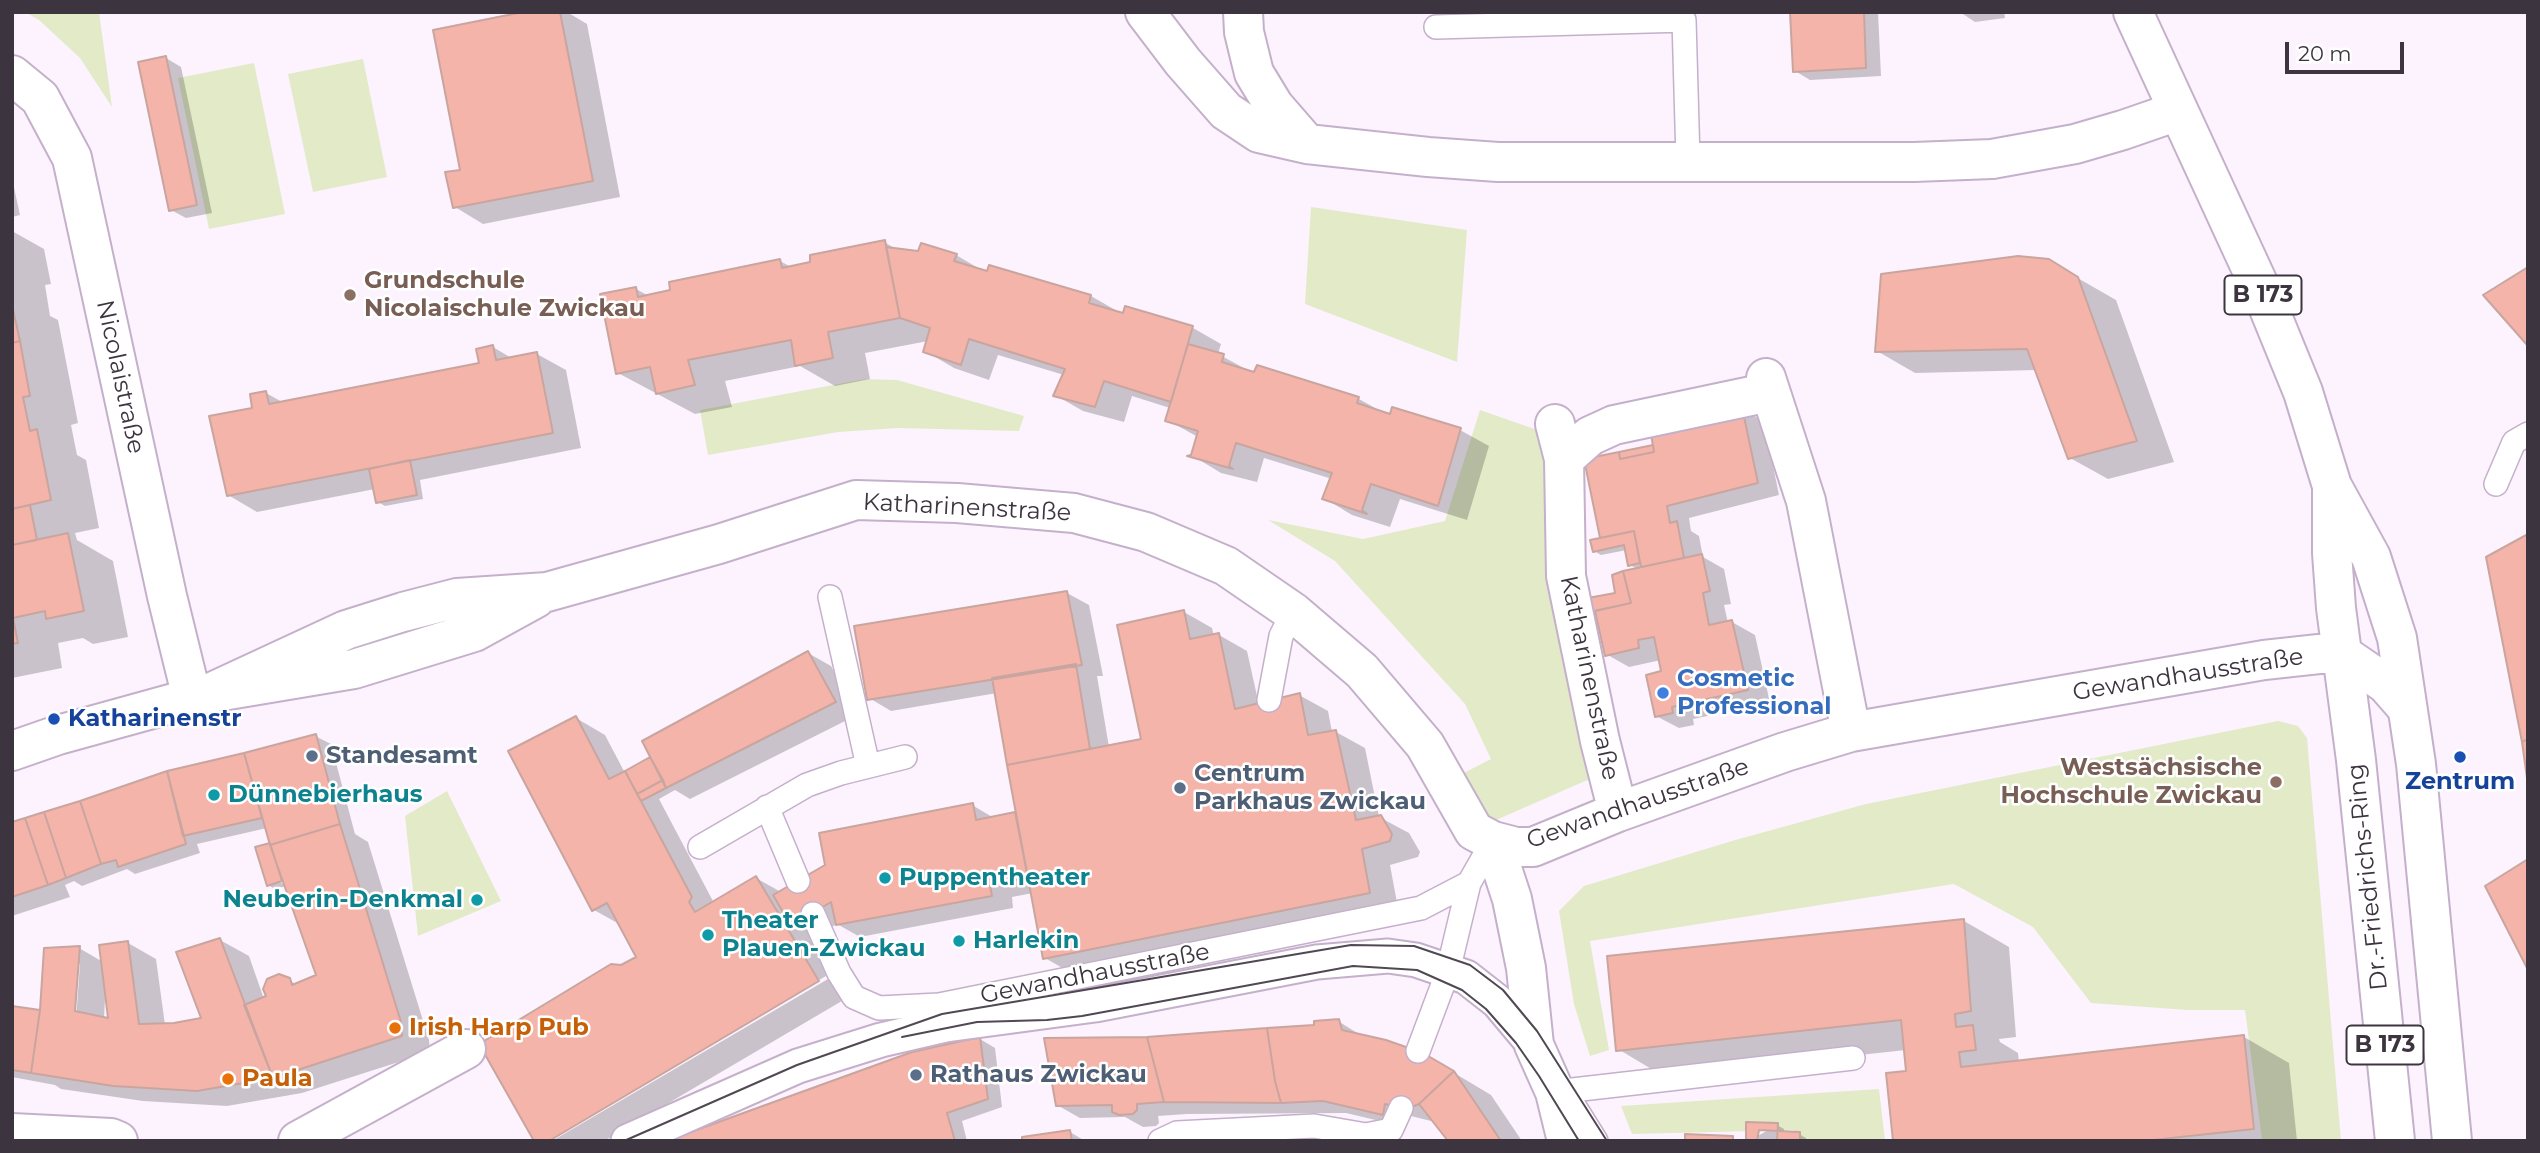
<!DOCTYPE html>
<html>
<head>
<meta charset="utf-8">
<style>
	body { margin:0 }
	#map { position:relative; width:2540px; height:1153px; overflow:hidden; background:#fcf3fe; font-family:Montserrat,sans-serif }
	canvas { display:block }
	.frame { position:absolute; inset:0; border:14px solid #3c343e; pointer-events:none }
	.scale { position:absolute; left:2285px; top:42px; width:119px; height:32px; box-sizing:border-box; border:4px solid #3c343e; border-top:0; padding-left:9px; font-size:21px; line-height:24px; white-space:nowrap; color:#3c343e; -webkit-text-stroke:5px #fff; paint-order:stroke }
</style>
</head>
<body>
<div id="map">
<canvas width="2540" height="1153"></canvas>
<div class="frame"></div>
<div class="scale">20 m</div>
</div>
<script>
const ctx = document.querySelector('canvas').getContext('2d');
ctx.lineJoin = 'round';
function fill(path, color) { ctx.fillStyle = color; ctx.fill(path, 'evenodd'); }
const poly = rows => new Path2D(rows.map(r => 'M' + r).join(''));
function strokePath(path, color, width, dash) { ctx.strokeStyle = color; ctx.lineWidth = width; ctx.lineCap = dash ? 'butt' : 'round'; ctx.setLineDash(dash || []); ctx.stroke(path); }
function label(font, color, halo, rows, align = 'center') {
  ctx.font = font + ' Montserrat,sans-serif'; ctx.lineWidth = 5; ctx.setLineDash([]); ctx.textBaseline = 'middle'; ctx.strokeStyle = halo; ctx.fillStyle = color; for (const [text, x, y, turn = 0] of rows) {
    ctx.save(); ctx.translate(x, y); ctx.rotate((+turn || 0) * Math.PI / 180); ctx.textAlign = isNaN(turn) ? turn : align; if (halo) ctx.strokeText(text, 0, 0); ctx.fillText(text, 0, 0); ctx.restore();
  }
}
const green = poly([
	[25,12,99,12,112,107,80,58,39,20],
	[363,59,387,177,313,192,288,74],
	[254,63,285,214,209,229,178,78],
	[1311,207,1467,230,1457,362,1305,304],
	[865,379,897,380,1024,416,1019,431,898,428,838,432,708,455,700,410],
	[1480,410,1543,432,1608,771,1480,827,1456,777,1491,759,1465,704,1335,561,1268,520,1363,539,1445,521],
	[2278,721,2298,726,2307,738,2341,1141,2257,1141,2262,1140,2245,1010,2188,1010,2091,1003,2033,927,1954,884,1590,941,1609,1050,1590,1056,1574,1004,1559,911,1584,886,1732,841,1866,804],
	[447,791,501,901,418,936,405,816],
	[1879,1089,1885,1141,1796,1141,1794,1130,1632,1134,1621,1106]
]);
const shadow = poly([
	[532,12,567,12,587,24,620,197,483,224,455,207,462,171],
	[1792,12,1878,12,1881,76,1810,80,1795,71],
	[1960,12,2004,12,2005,18,1975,22],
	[166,58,181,67,212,213,186,218,171,210],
	[12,178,20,215,12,217],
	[12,231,44,249,51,284,45,285,50,316,58,320,78,423,71,425,77,455,86,460,99,528,75,533,77,540,113,561,128,637,93,644,83,638,58,643,62,668,12,678],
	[884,242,898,250,956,255,985,272,1091,296,1124,315,1126,308,1193,328,1221,344,1218,354,1255,374,1258,368,1359,399,1386,414,1460,430,1489,446,1467,520,1400,499,1390,527,1352,515,1324,498,1332,479,1264,458,1257,482,1221,473,1193,456,1198,437,1167,420,1170,408,1132,396,1124,422,1083,411,1055,395,1064,375,998,355,989,380,954,368,925,351,928,341,865,353,870,379,835,386,800,366,725,381,732,407,695,414,618,373,636,289,649,296,780,261,793,268],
	[2048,261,2116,300,2174,462,2108,479,2070,458,2037,370,1915,373,1877,351],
	[493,347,513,359,537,354,566,370,581,448,420,480,423,499,385,506,378,502,375,489,257,512,228,495,254,410,266,393,284,403,481,365],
	[1742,409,1764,422,1779,495,1689,518,1691,531,1699,536,1703,557,1724,569,1731,604,1724,605,1728,623,1732,622,1755,635,1770,703,1693,719,1694,725,1679,728,1656,716,1663,673,1661,660,1629,667,1606,654,1597,615,1589,617,1582,613,1617,594,1638,569,1630,565,1627,550,1601,555,1594,551,1605,539,1653,447],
	[1067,593,1089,605,1103,676,1097,676,1109,747,1143,741,1184,612,1212,628,1214,636,1219,635,1247,651,1259,705,1299,695,1328,711,1332,732,1336,732,1365,748,1379,817,1409,833,1420,852,1418,857,1390,865,1398,908,1073,974,1045,958,1033,893,1012,897,1013,908,860,937,837,924,815,937,808,934,847,998,604,1141,552,1141,828,979,826,976,551,1138,551,1141,536,1141,622,967,638,958,621,925,594,910,576,718,605,735,625,773,650,759,655,762,808,653,831,666,857,715,690,799,675,790,659,799,714,903,756,878,781,892,972,805,994,818,1015,814,1019,816,997,693,891,711,869,698],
	[315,736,331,744,355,834,368,842,429,1040,430,1052,302,1093,227,1106,143,1101,61,1089,55,1085,12,1077,12,1008,39,1012,79,948,103,962,128,943,156,959,165,1025,203,1019,220,940,249,956,264,999,289,980,297,985,318,976,286,886,275,889,268,885,272,844,267,828,197,844,200,853,135,874,127,869,82,886,74,881,65,885,70,897,12,916,12,824,167,773],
	[275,875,285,881,285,885,273,878],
	[77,964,80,964,76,1020,73,1020],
	[105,999,107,999,110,1020,104,1019],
	[1964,921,2009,947,2016,1037,1999,1039,2000,1042,2018,1053,2019,1062,2244,1037,2289,1063,2297,1141,1895,1141,1908,1073,1906,1050,1663,1076,1618,1049],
	[1338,1021,1362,1036,1446,1068,1491,1095,1522,1141,1450,1141,1434,1120,1431,1121,1407,1115,1405,1127,1346,1113,1187,1114,1158,1116,1159,1123,1156,1126,1143,1127,1125,1117,1080,1118,1057,1105,1147,1039,1316,1027],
	[980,1039,995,1048,1002,1107,962,1121,967,1141,671,1141],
	[1777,1125,1784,1129,1784,1133,1799,1134,1806,1138,1806,1141,1749,1141],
	[1070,1132,1085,1141,1024,1141]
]);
const building = poly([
	[523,12,560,12,593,181,453,208,445,172,460,170,433,30,523,12],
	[1790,12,1864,12,1866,68,1793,72,1790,12],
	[166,56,197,205,169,211,138,62,166,56],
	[885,240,900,318,828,332,833,358,795,366,791,340,688,360,695,385,656,394,650,367,616,374,600,294,636,287,638,297,670,290,669,282,780,259,782,268,810,262,810,255,885,240],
	[921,243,957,254,954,261,987,271,989,265,1091,295,1089,303,1123,313,1125,306,1193,326,1171,402,1104,381,1095,407,1053,396,1065,369,969,339,961,365,923,352,930,328,900,318,886,247,918,251,921,243],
	[2018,256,2049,259,2078,277,2137,441,2068,459,2027,349,1875,352,1881,274,2018,256],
	[2528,267,2528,346,2483,295,2528,267],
	[12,305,20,341,12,343,12,305],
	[20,341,30,396,23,397,30,431,37,429,51,500,12,509,12,343,20,341],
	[1188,344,1224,354,1222,362,1254,372,1257,365,1359,397,1357,403,1390,414,1392,407,1461,428,1438,506,1371,484,1362,510,1367,514,1322,499,1332,473,1236,443,1229,466,1233,469,1187,456,1191,455,1198,431,1165,421,1188,344],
	[493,345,496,360,537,352,553,433,227,496,209,416,252,408,250,394,266,391,269,404,479,363,476,349,493,345],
	[1742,407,1758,483,1667,506,1670,523,1677,521,1684,558,1641,567,1634,531,1600,538,1584,459,1619,452,1620,459,1654,452,1650,428,1742,407],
	[1653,445,1654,452,1620,459,1619,452,1653,445],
	[410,460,417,495,376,503,369,469,410,460],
	[30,505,37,540,12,545,12,509,30,505],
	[1634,531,1640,563,1628,566,1624,545,1593,552,1590,540,1634,531],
	[68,533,84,611,46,619,45,611,13,618,18,643,12,644,12,545,68,533],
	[2528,534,2528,739,2522,742,2486,557,2528,534],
	[1702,554,1710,591,1703,593,1709,625,1732,620,1748,690,1672,707,1673,713,1655,717,1646,675,1661,671,1654,637,1638,640,1639,648,1605,656,1595,611,1631,603,1623,571,1702,554],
	[1623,571,1631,603,1580,614,1577,600,1615,593,1612,575,1623,571],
	[1067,591,1082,665,867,700,854,626,1067,591],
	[1184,610,1190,639,1219,633,1235,709,1300,693,1308,735,1336,730,1356,820,1381,815,1392,834,1390,841,1362,849,1370,893,1043,959,1007,765,1141,739,1117,625,1184,610],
	[808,651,836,702,666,788,642,741,808,651],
	[1076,664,1090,749,1007,765,992,678,1076,664],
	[576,716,609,779,625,771,692,897,689,902,695,912,756,876,819,981,549,1141,534,1141,479,1044,611,964,621,965,636,957,607,903,592,911,508,751,576,716],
	[316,734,340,824,270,845,244,753,316,734],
	[2528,739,2528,785,2522,742,2528,739],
	[244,753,262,818,183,836,167,771,244,753],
	[650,757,663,780,637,794,625,771,650,757],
	[167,771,186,844,118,867,116,860,101,864,80,801,167,771],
	[663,780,666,788,641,801,637,794,663,780],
	[80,801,101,864,66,878,44,812,80,801],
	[973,803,976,820,1015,812,1028,878,990,885,992,896,836,925,831,902,791,926,773,895,825,865,819,833,973,803],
	[44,812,66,878,48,885,25,818,44,812],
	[25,818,48,885,12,897,12,822,25,818],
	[340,824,401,1022,402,1036,273,1078,244,1005,266,996,263,989,267,979,279,974,290,978,292,985,316,975,270,845,340,824],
	[270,843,282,881,267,886,255,847,270,843],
	[2528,859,2528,970,2485,886,2528,859],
	[1964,919,1971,1011,1955,1014,1956,1027,1973,1025,1976,1050,1959,1052,1961,1067,2244,1035,2254,1129,2144,1141,1893,1141,1886,1073,1906,1071,1901,1020,1616,1051,1607,956,1964,919],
	[220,938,273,1078,197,1091,113,1086,31,1073,40,1010,44,948,80,946,75,1011,108,1018,99,945,128,941,139,1024,174,1023,201,1018,176,952,220,938],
	[12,1006,40,1010,31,1073,12,1070,12,1006],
	[1339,1019,1342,1030,1386,1040,1423,1053,1454,1071,1419,1104,1407,1109,1385,1104,1383,1115,1323,1101,1281,1103,1275,1081,1267,1028,1314,1025,1314,1021,1339,1019],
	[1267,1028,1275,1081,1281,1103,1164,1102,1147,1037,1267,1028],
	[980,1037,988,1099,947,1113,955,1141,666,1141,912,1052,980,1037],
	[1147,1037,1164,1102,1137,1104,1137,1110,1133,1114,1119,1115,1112,1112,1112,1105,1056,1106,1044,1038,1147,1037],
	[1454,1071,1501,1141,1448,1141,1419,1104,1454,1071],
	[1746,1122,1778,1123,1777,1141,1746,1141,1746,1122],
	[1070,1130,1072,1141,1022,1141,1022,1137,1070,1130],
	[1759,1130,1800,1132,1800,1141,1757,1141,1759,1130],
	[1685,1134,1733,1136,1733,1141,1685,1140,1685,1134]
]);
const service = poly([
	[1436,27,1684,20,1688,160],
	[2496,484,2514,442,2528,434],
	[830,597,868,766],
	[1269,700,1281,636,1293,612],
	[767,807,798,881],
	[700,847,807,785,841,773,905,757],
	[813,914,839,973,854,997,879,1008,939,1005,1421,908,1469,883,1493,841],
	[1418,1051,1448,971,1469,883],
	[1555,1092,1853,1058],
	[1566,1093,1596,1141],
	[1160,1141,1177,1133,1314,1126,1366,1135,1391,1130,1401,1108]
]);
const pedestrian = poly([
	[628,1141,798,1066,881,1040,946,1025,1095,1005,1317,962,1388,956,1416,960,1466,977,1498,1002,1534,1045]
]);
const minor = poly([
	[12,75,40,98,72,158,167,596,192,698],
	[1766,378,1806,501,1851,732],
	[1555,424,1564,459,1566,576,1600,741,1618,812],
	[1564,459,1590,436,1614,425,1770,392],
	[210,693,346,630,403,612,457,598,547,592,719,544,856,500,957,503,1074,513,1146,532,1226,566,1293,612,1362,671,1425,745,1474,831,1493,841,1516,847,1533,847,1618,812,1785,752,1851,732,2264,660,2319,654,2342,654,2386,684,2407,708],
	[12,751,58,735,210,693,354,669,474,632,536,598],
	[1493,841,1512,899,1526,968,1534,1045,1555,1092,1567,1141],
	[12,1133,111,1138,118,1141],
	[298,1141,466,1049]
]);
const primary = poly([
	[1145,12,1183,62,1226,111,1259,133,1307,144,1428,157,1498,162,1914,162,1992,159,2075,144,2123,130,2178,111],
	[1243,12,1244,32,1254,73,1274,106,1307,144],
	[2133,12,2263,294,2303,392,2332,486,2371,557,2397,638,2416,764,2452,1141],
	[2332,488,2332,553,2336,608,2356,760,2395,1141]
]);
const tram = poly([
	[902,1037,977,1022,1047,1020,1082,1016,1353,966,1417,970,1462,990,1486,1009,1516,1043,1539,1076,1579,1141],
	[624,1141,797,1065,942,1014,1351,945,1414,946,1470,965,1503,990,1537,1031,1607,1141]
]);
const markers = [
	[350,295,7,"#8d6e63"],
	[1663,693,7,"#3f7fe0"],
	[54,719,7,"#1a4fb4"],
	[312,756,7,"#5c6f8a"],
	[2460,757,7,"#1a4fb4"],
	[2276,782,7,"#8d6e63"],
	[1180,788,7,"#5c6f8a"],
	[214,795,7,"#0f9aa8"],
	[885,878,7,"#0f9aa8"],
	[477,900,7,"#0f9aa8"],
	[708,935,7,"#0f9aa8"],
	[959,941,7,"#0f9aa8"],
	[395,1028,7,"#e8710a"],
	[916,1075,7,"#5c6f8a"],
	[228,1079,7,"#e8710a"]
];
const shields = [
	[2263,295,77],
	[2385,1045,77]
];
const shieldNames = [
	["B 173",2263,295],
	["B 173",2385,1045]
];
const educationNames = [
	["Grundschule",364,281],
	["Nicolaischule Zwickau",364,309],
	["Westsächsische",2262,768,"right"],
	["Hochschule Zwickau",2262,796,"right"]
];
const streetNames = [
	["Nicolaistraße",120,377,78],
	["Katharinenstraße",967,508,3],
	["Gewandhausstraße",2188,675,-9],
	["Katharinenstraße",1589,678,78],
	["Gewandhausstraße",1638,804,-19],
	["Dr.-Friedrichs-Ring",2368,877,-96],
	["Gewandhausstraße",1095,974,-11]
];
const shopNames = [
	["Cosmetic",1677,679],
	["Professional",1677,707]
];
const transitNames = [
	["Katharinenstr",68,719],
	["Zentrum",2460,782,"center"]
];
const serviceNames = [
	["Standesamt",326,756],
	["Centrum",1194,774],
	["Parkhaus Zwickau",1194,802],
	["Rathaus Zwickau",930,1075]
];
const cultureNames = [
	["Dünnebierhaus",228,795],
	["Puppentheater",899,878],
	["Neuberin-Denkmal",463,900,"right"],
	["Theater",722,921],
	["Plauen-Zwickau",722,949],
	["Harlekin",973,941]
];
const foodNames = [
	["Irish Harp Pub",409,1028],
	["Paula",242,1079]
];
fill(green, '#e3eac8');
fill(shadow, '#0003');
fill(building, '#f4b4aa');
strokePath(building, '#c9a59f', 2);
strokePath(service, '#c5b0cb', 26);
strokePath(pedestrian, '#c5b0cb', 37);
strokePath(minor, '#c5b0cb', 42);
strokePath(primary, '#c5b0cb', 42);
strokePath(service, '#fff', 23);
strokePath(pedestrian, '#fff', 33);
strokePath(minor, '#fff', 38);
strokePath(primary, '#fff', 38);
strokePath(tram, '#504852', 2);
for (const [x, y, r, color] of markers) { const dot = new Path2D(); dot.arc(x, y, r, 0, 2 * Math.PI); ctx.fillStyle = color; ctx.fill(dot); strokePath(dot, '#fff', 2.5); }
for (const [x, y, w] of shields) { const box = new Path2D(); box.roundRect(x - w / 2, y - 19.5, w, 39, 5); ctx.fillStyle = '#fff'; ctx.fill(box); strokePath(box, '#3c343e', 2); }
label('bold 23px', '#3c343e', null, shieldNames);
label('bold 24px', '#785e54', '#fff', educationNames, 'left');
label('24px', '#3c343e', '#fff', streetNames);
label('bold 24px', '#366cbe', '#fff', shopNames, 'left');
label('bold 24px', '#164399', '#fff', transitNames, 'left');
label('bold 24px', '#4e5e75', '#fff', serviceNames, 'left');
label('bold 24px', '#0d838f', '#fff', cultureNames, 'left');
label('bold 24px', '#c56008', '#fff', foodNames, 'left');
</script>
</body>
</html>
